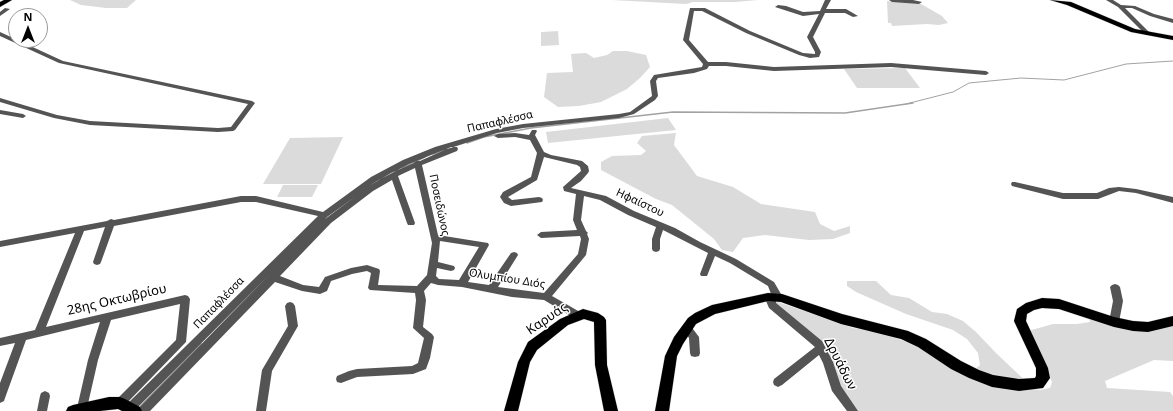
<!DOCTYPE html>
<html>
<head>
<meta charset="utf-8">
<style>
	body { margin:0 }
	#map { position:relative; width:1173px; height:411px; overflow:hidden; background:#fff; font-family:"Noto Sans",sans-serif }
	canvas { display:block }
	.north { position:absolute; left:8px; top:8px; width:40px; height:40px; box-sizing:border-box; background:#fff; border:1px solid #999; border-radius:50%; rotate:0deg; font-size:11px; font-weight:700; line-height:16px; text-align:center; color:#000 }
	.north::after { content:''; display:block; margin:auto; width:14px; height:18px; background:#000; clip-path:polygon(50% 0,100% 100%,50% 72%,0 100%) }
</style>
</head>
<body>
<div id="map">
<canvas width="1173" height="411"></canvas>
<div class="north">N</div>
</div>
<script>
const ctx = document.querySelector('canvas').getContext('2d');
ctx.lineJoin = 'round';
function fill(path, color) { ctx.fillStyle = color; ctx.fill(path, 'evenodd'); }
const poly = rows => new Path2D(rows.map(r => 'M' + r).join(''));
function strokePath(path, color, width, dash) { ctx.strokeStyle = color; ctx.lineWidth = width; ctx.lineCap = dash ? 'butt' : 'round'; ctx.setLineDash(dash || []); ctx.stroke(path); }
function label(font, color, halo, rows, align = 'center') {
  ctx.font = font + ' "Noto Sans",sans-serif'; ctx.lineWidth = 3; ctx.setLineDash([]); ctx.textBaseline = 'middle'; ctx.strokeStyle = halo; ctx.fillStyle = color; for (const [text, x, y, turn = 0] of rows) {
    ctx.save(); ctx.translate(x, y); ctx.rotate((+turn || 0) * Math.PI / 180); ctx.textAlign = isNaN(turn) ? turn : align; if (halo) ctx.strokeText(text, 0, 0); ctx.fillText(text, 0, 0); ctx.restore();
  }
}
const green = poly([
	[70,0,136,0,127,8,106,8,81,5],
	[612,0,758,0,735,2,693,2,686,4],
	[887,1,921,4,942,16,948,23,939,25,927,24,892,26,891,23,888,23],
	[558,31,559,45,541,46,541,32],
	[613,51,627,51,646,55,650,67,640,78,627,89,601,102,579,106,558,107,544,97,547,73,573,72,571,54,586,53,594,58,607,55],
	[905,68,920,88,857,88,844,69],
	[668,118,676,130,548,143,546,132],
	[676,133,674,145,697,176,733,187,761,204,815,212,820,224,834,231,850,226,850,233,833,239,809,240,765,235,743,238,733,252,722,250,714,239,672,205,656,199,601,170,601,162,612,156,641,155,646,151,637,143,642,136],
	[343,137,321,184,263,184,290,138],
	[283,185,318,185,312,197,277,197],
	[847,281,876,281,891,295,909,298,932,312,947,314,963,321,976,332,996,353,1034,389,1040,390,1050,388,1052,382,1028,331,1053,324,1077,324,1090,322,1089,316,1151,330,1173,325,1173,361,1154,360,1105,381,1107,388,1170,392,1173,396,1173,411,857,411,845,396,828,358,776,306,775,301,853,328,877,332,916,345,967,376,980,365,978,353,967,339,953,330,906,314,856,292,847,286]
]);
const streamFar2 = poly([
	[906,104,953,92,969,83,1021,78,1064,80,1126,64,1173,61]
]);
const streamFar1 = poly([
	[467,143,484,137,531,128,673,112,845,113,913,103],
	[433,154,446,149],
	[402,168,425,157]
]);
const stream = poly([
	[140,407,201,344]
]);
const minor = poly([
	[825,0,831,0,826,9,846,9,858,16,853,17,845,13,825,13,813,37,821,52,819,57,810,58,799,55,746,33,702,11,694,11,689,40,708,62,726,62,774,67,891,63,986,71,989,73,986,75,891,67,774,71,726,66,709,66,707,69,694,73,658,78,656,81,658,96,655,100,634,114,619,118,523,128,497,133,441,151,409,164,377,181,369,186,391,173,414,163,415,161,420,161,451,147,457,147,458,149,457,151,422,165,438,235,488,243,489,245,468,282,489,285,511,253,514,252,517,253,518,255,498,287,544,293,578,254,581,239,580,236,541,238,537,235,541,232,577,230,573,220,576,194,564,191,563,187,581,171,580,167,577,165,544,157,537,180,508,197,512,200,539,197,542,198,543,200,542,202,511,206,504,203,500,197,503,192,531,177,537,153,530,140,515,137,498,138,494,136,498,134,515,133,529,135,532,130,536,130,537,131,535,135,544,152,551,155,582,161,588,166,589,171,588,173,581,181,571,188,606,196,634,211,675,228,700,242,736,259,774,282,781,294,776,301,776,303,822,341,833,362,841,386,858,411,847,411,832,391,823,363,819,355,782,385,778,387,774,385,773,382,774,379,815,347,769,308,766,301,771,294,768,286,730,263,715,256,707,276,701,276,700,274,708,253,663,230,660,239,660,249,659,251,656,252,653,251,652,249,652,239,656,227,628,215,600,200,584,196,581,220,586,231,588,233,587,234,589,239,586,255,552,296,580,312,582,315,580,318,577,319,574,318,544,300,512,297,462,287,438,285,431,283,424,291,426,300,423,327,432,334,434,337,430,358,426,369,413,374,357,377,341,383,337,382,336,379,337,376,349,371,357,369,412,366,418,363,424,338,413,328,416,300,415,293,370,290,368,288,371,273,367,271,352,274,331,281,327,291,320,294,302,291,275,282,150,411,138,411,139,408,269,275,134,411,122,411,123,408,318,216,256,202,241,202,114,226,101,262,100,264,97,265,94,264,93,262,105,227,84,231,46,327,185,295,188,296,190,299,186,342,124,406,120,408,116,406,115,403,116,400,176,340,180,304,111,320,98,360,87,408,86,411,78,411,77,408,88,360,100,322,26,340,5,398,4,401,0,403,0,383,15,343,0,346,0,338,35,330,75,233,0,247,0,241,107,221,111,219,114,220,241,196,256,196,323,212,371,177,403,160,435,147,496,129,523,124,619,114,630,112,652,96,650,81,654,75,702,67,703,64,683,40,690,8,705,8,750,31,803,53,815,54,815,52,807,37,819,14,803,16,775,7,778,5,786,6,803,12,820,11,825,0],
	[415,168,432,243,427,275,417,286,378,285,380,271,379,269,367,265,351,268,325,277,319,287,303,285,280,276,331,223,373,191,392,180,407,223,408,225,414,225,415,223,398,176,415,168],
	[356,196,325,219,269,275,327,217,356,196],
	[440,241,479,247,459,280,439,279,436,276,437,268,451,271,454,270,455,268,454,266,438,262,440,241],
	[889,0,913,0,922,2,919,4,892,2,889,0],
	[1106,0,1113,0,1121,5,1135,6,1154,14,1173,19,1173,23,1150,16,1132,8,1125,8,1151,34,1146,35,1118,7,1106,0],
	[5,8,10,9,0,16,0,12,5,8],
	[0,32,63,61,252,101,255,103,235,130,233,131,218,132,90,125,54,118,0,102,0,98,57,115,90,121,218,128,231,127,248,104,59,63,0,36,0,32],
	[0,110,23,114,26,116,23,118,0,114,0,110],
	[1012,182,1015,182,1063,193,1097,193,1109,188,1119,187,1136,189,1173,197,1173,203,1136,193,1119,191,1098,199,1063,199,1012,186,1011,184,1012,182],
	[1115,284,1118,285,1120,287,1123,301,1119,322,1117,325,1114,326,1111,325,1109,322,1113,301,1110,287,1112,285,1115,284],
	[290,302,293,303,295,306,298,326,272,371,266,411,256,411,262,370,288,326,285,306,287,303,290,302],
	[687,324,690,325,699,337,700,353,699,356,695,357,691,356,690,353,689,338,682,328,684,325,687,324],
	[45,391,49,393,50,396,47,411,37,411,40,396,41,393,45,391]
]);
const major = poly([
	[1050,0,1071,2,1135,29,1173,36,1173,40,1131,32,1067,5,1050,0],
	[768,293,782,294,842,314,908,331,926,339,961,361,979,370,993,375,1019,379,1035,378,1036,376,1036,368,1014,321,1017,309,1026,303,1042,298,1059,299,1114,317,1133,321,1148,322,1173,316,1173,326,1148,332,1133,331,1114,327,1059,309,1042,308,1034,310,1027,314,1026,321,1048,368,1050,378,1043,388,1019,391,992,387,969,378,951,369,918,347,901,339,841,324,781,302,768,301,715,314,696,324,683,344,677,356,669,411,655,411,665,356,674,337,688,318,695,313,712,305,768,293],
	[583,309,598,313,604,317,606,320,607,365,618,411,604,411,595,365,594,322,584,319,568,325,537,350,530,362,518,411,504,411,518,362,528,342,560,319,583,309],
	[109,397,120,397,125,399,140,407,142,411,122,411,118,409,100,411,66,411,68,407,73,405,109,397]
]);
const highway = poly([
	[4,0,12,0,0,7,0,2,4,0]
]);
const streetNames = [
	["Παπαφλέσσα",500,122,-13],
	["Ηφαίστου",640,203,25],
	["Ποσειδώνος",439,205,78],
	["Ολυμπίου Διός",507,279,9],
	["Παπαφλέσσα",219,303,-46]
];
const nearStreetnames = [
	["28ης Οκτωβρίου",117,300,-13],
	["Καρυάς",547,319,-34],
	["Δρυάδων",840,364,63]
];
fill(green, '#dbdbdb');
strokePath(streamFar2, '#a2a2a2', 1);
strokePath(streamFar1, '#a2a2a2', 1.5);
strokePath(stream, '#a2a2a2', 2);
strokePath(major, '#dbdbdb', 1);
strokePath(highway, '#dbdbdb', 1);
fill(minor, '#545454');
fill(major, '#000');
fill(highway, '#000');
label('11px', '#000', '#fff', streetNames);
label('13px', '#000', '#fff', nearStreetnames);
</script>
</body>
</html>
